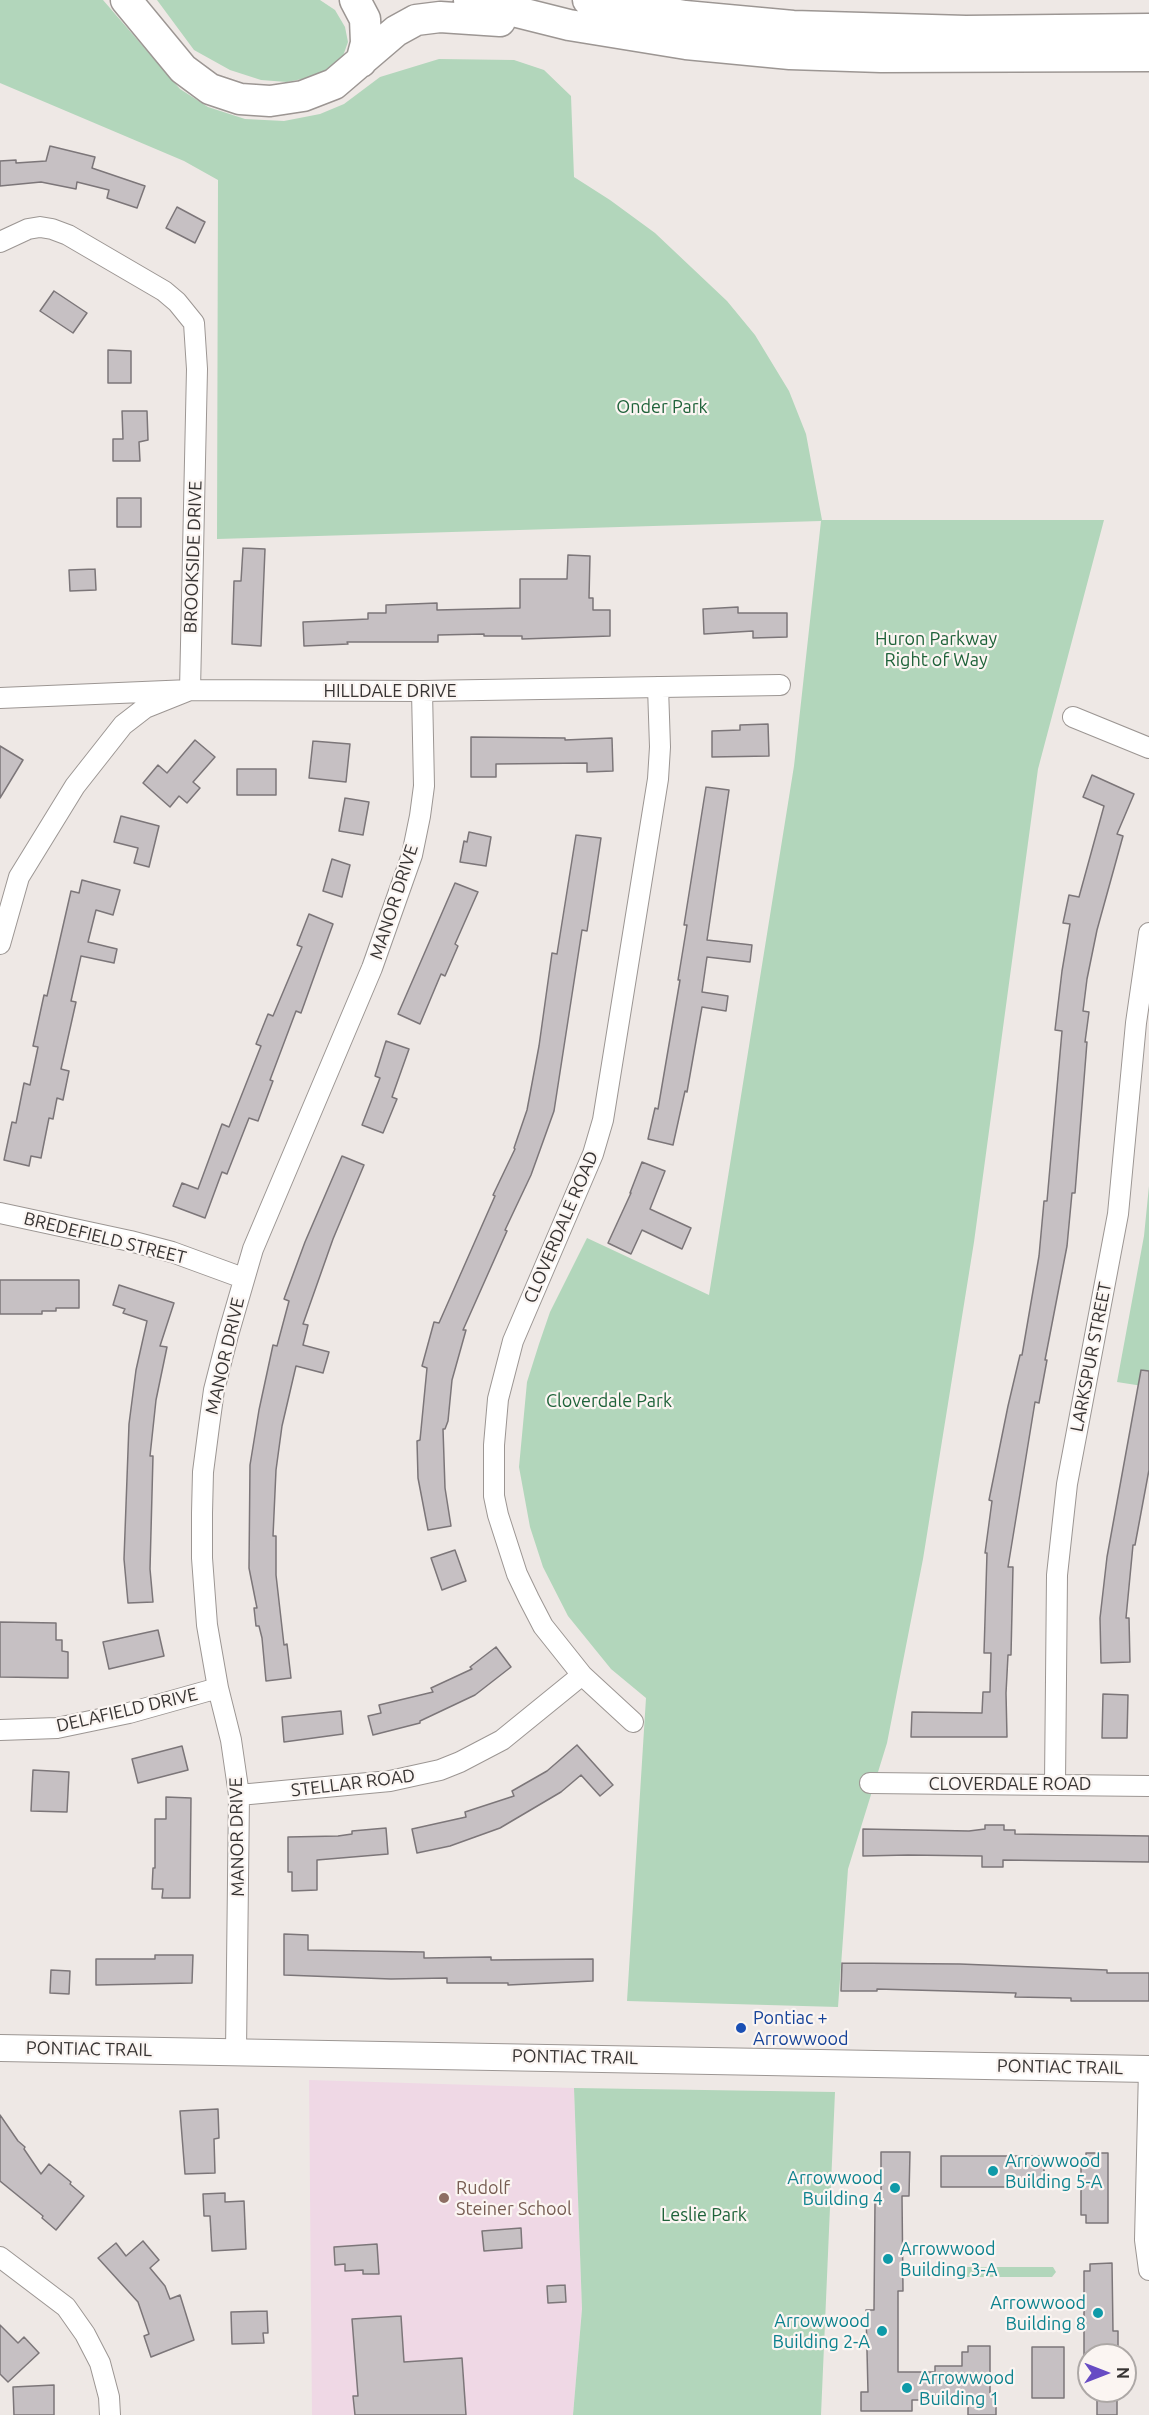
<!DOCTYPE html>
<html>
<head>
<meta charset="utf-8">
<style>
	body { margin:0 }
	#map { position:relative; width:1149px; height:2415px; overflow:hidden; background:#eee8e5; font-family:Ubuntu,sans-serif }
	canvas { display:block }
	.north { position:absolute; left:1077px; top:2343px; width:60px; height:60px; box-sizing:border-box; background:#fbf5f2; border:2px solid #ada8a6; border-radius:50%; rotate:90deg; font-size:16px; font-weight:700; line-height:24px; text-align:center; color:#373433 }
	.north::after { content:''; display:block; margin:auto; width:21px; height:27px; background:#674bc4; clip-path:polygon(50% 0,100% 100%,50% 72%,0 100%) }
</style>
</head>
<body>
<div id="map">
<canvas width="1149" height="2415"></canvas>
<div class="north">N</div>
</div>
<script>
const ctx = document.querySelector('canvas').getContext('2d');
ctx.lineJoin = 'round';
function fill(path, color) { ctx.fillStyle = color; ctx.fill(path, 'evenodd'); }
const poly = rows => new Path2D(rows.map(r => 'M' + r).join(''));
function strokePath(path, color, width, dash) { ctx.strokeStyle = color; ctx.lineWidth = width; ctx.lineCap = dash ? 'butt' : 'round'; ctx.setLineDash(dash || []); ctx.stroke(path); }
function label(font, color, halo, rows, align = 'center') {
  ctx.font = font + ' Ubuntu,sans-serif'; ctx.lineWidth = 4.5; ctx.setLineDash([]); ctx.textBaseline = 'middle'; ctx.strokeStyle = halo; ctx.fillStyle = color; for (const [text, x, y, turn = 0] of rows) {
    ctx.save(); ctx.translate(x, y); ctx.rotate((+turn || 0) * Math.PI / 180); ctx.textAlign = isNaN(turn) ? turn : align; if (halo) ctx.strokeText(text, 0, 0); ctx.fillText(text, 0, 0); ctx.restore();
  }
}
const education = poly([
	[309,2080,574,2088,582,2309,573,2415,312,2415]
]);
const green = poly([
	[0,0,103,0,180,89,208,107,245,119,284,121,320,114,344,104,380,77,439,59,514,60,544,70,571,96,574,177,610,200,655,233,727,301,755,335,789,391,806,434,822,520,1104,520,1038,769,974,1242,923,1559,887,1743,848,1869,838,2007,627,2001,646,1698,611,1669,568,1616,543,1567,530,1527,519,1467,527,1382,539,1344,550,1312,587,1238,709,1295,794,766,821,521,217,539,218,180,184,161,0,83],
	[157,0,320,0,335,10,345,27,348,42,343,56,331,68,312,77,287,82,261,80,230,70,194,50],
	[1149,1186,1149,1387,1117,1382,1144,1236],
	[574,2088,835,2092,821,2415,573,2415,582,2309],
	[934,2267,1053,2267,1056,2272,1052,2277,934,2277,930,2271]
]);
const building = poly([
	[50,146,95,157,92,168,145,186,137,208,107,198,109,190,77,182,76,189,41,182,0,186,0,161,16,160,16,163,46,161,50,146],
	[177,207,205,222,195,243,166,228,177,207],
	[54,291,87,313,73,333,40,311,54,291],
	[108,350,131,351,131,383,108,383,108,350],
	[122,411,147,411,148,440,139,442,140,461,113,461,113,439,123,439,122,411],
	[117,498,141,498,141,527,117,527,117,498],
	[243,548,265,549,261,646,232,644,234,581,241,581,243,548],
	[568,555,590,556,589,598,593,598,593,610,610,610,610,636,522,639,522,636,484,636,484,634,438,635,438,642,347,642,348,644,304,646,303,622,368,619,368,613,386,613,386,605,437,603,437,610,520,608,520,579,567,579,568,555],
	[95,569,96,590,70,591,69,570,95,569],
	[738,607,738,613,787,613,787,637,753,638,753,631,704,634,703,609,738,607],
	[768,724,769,756,712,757,712,731,740,730,740,725,768,724],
	[471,737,565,738,565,740,612,738,613,771,587,772,587,763,496,764,496,777,471,777,471,737],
	[195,740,215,757,193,782,200,788,187,803,179,796,170,807,143,783,158,765,167,773,195,740],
	[313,741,350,744,346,782,309,778,313,741],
	[0,746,23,760,0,798,0,746],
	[237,769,276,769,276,795,237,795,237,769],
	[1092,775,1134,794,1117,834,1123,836,1097,930,1087,979,1083,1011,1089,1012,1085,1042,1087,1042,1075,1193,1072,1193,1067,1246,1045,1360,1047,1360,1039,1403,1035,1402,1008,1567,1013,1567,1011,1655,1008,1655,1006,1693,1007,1737,911,1737,912,1712,982,1713,983,1692,990,1692,991,1653,984,1653,987,1553,985,1553,992,1501,989,1500,1008,1406,1020,1355,1022,1355,1039,1256,1044,1201,1047,1201,1062,1031,1055,1030,1062,971,1070,924,1063,923,1069,895,1079,897,1104,806,1083,797,1092,775],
	[706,787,729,790,707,940,752,945,750,962,707,957,702,992,728,996,726,1011,702,1007,687,1092,685,1091,673,1145,648,1139,655,1108,658,1109,680,980,678,980,687,925,684,925,706,787],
	[345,798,369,802,363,835,339,831,345,798],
	[121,816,159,826,149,867,134,863,138,848,114,842,121,816],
	[469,832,491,837,486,866,460,862,464,841,467,842,469,832],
	[576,835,601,838,587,931,582,930,554,1111,531,1175,505,1230,507,1231,463,1330,466,1330,452,1380,448,1421,445,1429,443,1429,445,1488,451,1526,428,1530,418,1478,417,1441,420,1440,427,1368,422,1366,434,1322,439,1323,495,1196,493,1195,515,1149,514,1148,527,1110,539,1046,552,953,557,954,576,835],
	[332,859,350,865,342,897,323,891,332,859],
	[82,880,120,890,113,915,96,910,88,942,117,949,114,963,81,956,71,1001,76,1002,61,1069,69,1071,63,1100,57,1098,53,1119,49,1118,41,1158,31,1156,29,1166,4,1160,12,1122,16,1123,24,1083,30,1085,38,1047,33,1046,44,995,47,996,71,891,79,893,82,880],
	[455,883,478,892,455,944,458,946,445,976,441,974,420,1024,398,1014,455,883],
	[309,914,333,924,301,1013,296,1011,270,1080,273,1081,258,1121,249,1118,227,1174,222,1172,205,1218,173,1206,182,1183,198,1189,222,1124,229,1127,261,1046,256,1044,268,1014,273,1016,302,947,297,945,309,914],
	[386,1041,409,1049,392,1097,397,1099,383,1133,362,1125,380,1078,375,1076,386,1041],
	[342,1156,364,1165,333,1239,303,1324,308,1325,303,1345,329,1352,323,1373,296,1366,282,1426,276,1470,273,1536,276,1536,276,1575,284,1645,287,1644,291,1678,266,1681,262,1638,259,1626,256,1626,254,1608,257,1608,249,1568,250,1465,259,1410,273,1345,277,1346,289,1301,284,1299,305,1242,342,1156],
	[642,1162,665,1171,650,1209,691,1228,682,1249,642,1230,631,1254,608,1243,631,1193,630,1193,642,1162],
	[0,1280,79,1280,79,1308,56,1308,56,1311,42,1311,42,1314,0,1314,0,1280],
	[119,1285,174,1303,160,1346,167,1347,156,1400,150,1456,153,1456,150,1569,153,1602,128,1603,124,1559,129,1424,136,1370,147,1321,123,1313,125,1309,113,1305,119,1285],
	[1141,1370,1149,1371,1149,1470,1135,1545,1133,1545,1126,1618,1129,1618,1130,1662,1101,1663,1100,1618,1107,1557,1141,1370],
	[455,1550,466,1581,442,1590,431,1558,455,1550],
	[0,1622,56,1623,56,1640,62,1640,62,1651,68,1652,68,1678,0,1677,0,1622],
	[158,1630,164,1656,109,1669,103,1642,158,1630],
	[496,1647,511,1667,475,1695,420,1721,420,1723,373,1735,368,1716,381,1713,379,1705,433,1692,431,1688,472,1669,470,1667,496,1647],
	[1103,1694,1128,1695,1127,1738,1102,1738,1103,1694],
	[341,1711,343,1734,284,1742,282,1717,341,1711],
	[577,1745,613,1785,600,1796,581,1775,561,1792,500,1828,450,1846,417,1853,412,1829,466,1817,465,1812,514,1796,512,1791,547,1771,577,1745],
	[182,1746,188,1770,138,1783,132,1759,182,1746],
	[33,1770,69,1772,67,1812,31,1811,33,1770],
	[166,1797,191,1798,190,1898,162,1898,163,1889,152,1889,153,1868,155,1868,155,1819,166,1819,166,1797],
	[985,1825,1004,1825,1004,1830,1015,1830,1015,1834,1149,1836,1149,1862,1003,1860,1003,1867,982,1867,982,1856,908,1855,863,1856,863,1829,969,1831,985,1829,985,1825],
	[386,1828,388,1854,317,1860,317,1890,292,1891,292,1872,288,1872,288,1837,338,1836,352,1834,352,1831,386,1828],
	[284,1934,308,1935,308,1950,424,1952,424,1958,491,1957,491,1960,593,1959,593,1981,508,1985,508,1983,447,1983,447,1978,391,1979,284,1975,284,1934],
	[155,1955,193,1955,192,1983,96,1985,96,1959,155,1959,155,1955],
	[842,1963,960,1964,1107,1970,1107,1973,1149,1973,1149,2001,1071,2001,1071,1998,1015,1997,1016,1993,949,1991,877,1989,877,1991,841,1991,842,1963],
	[51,1970,70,1971,69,1994,50,1993,51,1970],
	[218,2109,219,2138,214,2139,215,2173,185,2174,180,2111,218,2109],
	[0,2115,18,2141,25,2147,24,2149,41,2174,49,2164,71,2182,70,2184,84,2196,56,2230,42,2218,43,2216,0,2181,0,2115],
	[881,2152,910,2152,909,2196,902,2196,903,2291,898,2291,898,2372,935,2372,935,2366,962,2366,962,2352,968,2352,968,2346,990,2346,990,2396,996,2396,996,2415,968,2415,968,2395,929,2395,929,2400,912,2400,912,2411,861,2411,861,2392,868,2392,866,2310,874,2310,875,2202,881,2202,881,2152],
	[1086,2153,1108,2153,1108,2223,1086,2223,1086,2215,1081,2215,1081,2160,1086,2160,1086,2153],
	[941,2156,1044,2156,1044,2187,941,2187,941,2156],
	[225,2193,225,2202,244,2201,246,2249,212,2251,210,2216,204,2216,203,2194,225,2193],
	[521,2228,522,2248,484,2251,482,2231,521,2228],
	[143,2241,159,2260,150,2268,165,2286,170,2299,180,2295,194,2340,151,2357,144,2336,149,2334,138,2302,98,2258,116,2243,126,2256,143,2241],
	[377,2244,379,2274,363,2274,363,2270,345,2271,345,2264,335,2265,334,2247,377,2244],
	[1112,2263,1113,2331,1118,2331,1118,2355,1084,2355,1084,2271,1090,2271,1090,2264,1112,2263],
	[565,2285,566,2302,548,2303,547,2286,565,2285],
	[267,2311,268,2333,263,2333,264,2343,232,2344,231,2312,267,2311],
	[401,2316,404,2362,462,2358,466,2415,355,2415,353,2396,358,2396,352,2319,401,2316],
	[0,2325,18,2343,24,2337,39,2353,8,2382,0,2374,0,2325],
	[1032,2347,1064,2347,1064,2398,1032,2398,1032,2347],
	[54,2385,54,2415,14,2415,13,2387,54,2385],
	[1097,2397,1117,2397,1117,2415,1097,2415,1097,2397]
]);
const minor = poly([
	[0,242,28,229,40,227,52,229,68,235,164,291,177,302,194,323,197,369,190,690,145,708,123,725,75,786,19,877,0,944],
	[0,698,190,690,422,691,780,685],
	[1073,717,1149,748],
	[0,1213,130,1241,172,1252,243,1278],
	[633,1722,582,1675,543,1626,529,1599,517,1574,498,1515,494,1496,494,1445,498,1399,513,1341,593,1154,603,1120,658,779,660,747,658,687],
	[0,1730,57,1728,129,1713,218,1688],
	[870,1783,1149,1786],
	[1055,1783,1057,1575,1067,1484,1118,1214,1136,1023,1149,933],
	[239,1795,390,1781,440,1770,460,1762,502,1740,582,1675],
	[236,2051,239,1795,231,1740,218,1688,207,1625,202,1558,202,1513,203,1472,209,1426,214,1390,228,1335,253,1249,372,968,412,855,420,816,424,786,422,691],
	[1149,2069,1145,2240,1149,2270],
	[0,2257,66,2307,85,2334,100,2363,109,2397,110,2415]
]);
const major = poly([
	[0,2048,1149,2069]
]);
const highway = poly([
	[126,0,183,69,210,89,240,99,270,101,303,96,334,84,396,31,416,20,440,17,500,21],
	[355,0,365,19,366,43,361,62],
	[469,0,569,25,686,44,790,54,881,57,1149,56],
	[588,0,685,16,793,26,966,31,1149,29]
]);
const markers = [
	[741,2028,6,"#1a4fb4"],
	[993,2171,6,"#0f9aa8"],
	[895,2188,6,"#0f9aa8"],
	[444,2198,6,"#8d6e63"],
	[888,2259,6,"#0f9aa8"],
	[1098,2313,6,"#0f9aa8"],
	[882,2331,6,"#0f9aa8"],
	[907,2388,6,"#0f9aa8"]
];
const parkNames = [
	["Onder Park",662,407],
	["Huron Parkway",936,639],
	["Right of Way",936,660],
	["Cloverdale Park",609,1401],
	["Leslie Park",704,2215]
];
const streetNames = [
	["BROOKSIDE DRIVE",193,557,-88],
	["HILLDALE DRIVE",390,691],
	["MANOR DRIVE",394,902,-72],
	["CLOVERDALE ROAD",561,1227,-67],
	["BREDEFIELD STREET",105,1238,14],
	["MANOR DRIVE",225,1356,-77],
	["LARKSPUR STREET",1091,1357,-79],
	["DELAFIELD DRIVE",127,1710,-13],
	["STELLAR ROAD",353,1783,-7],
	["CLOVERDALE ROAD",1010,1784],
	["MANOR DRIVE",237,1837,-91],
	["PONTIAC TRAIL",89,2049,1],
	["PONTIAC TRAIL",575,2057,1],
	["PONTIAC TRAIL",1060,2067,1]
];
const transitNames = [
	["Pontiac +",753,2018],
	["Arrowwood",753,2039]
];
const cultureNames = [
	["Arrowwood",1005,2161],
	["Building 5-A",1005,2182],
	["Arrowwood",883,2178,"right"],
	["Building 4",883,2199,"right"],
	["Arrowwood",900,2249],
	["Building 3-A",900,2270],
	["Arrowwood",1086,2303,"right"],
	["Building 8",1086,2324,"right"],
	["Arrowwood",870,2321,"right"],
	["Building 2-A",870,2342,"right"],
	["Arrowwood",919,2378],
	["Building 1",919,2399]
];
const educationNames = [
	["Rudolf",456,2188],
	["Steiner School",456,2209]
];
fill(education, '#efd8e5');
fill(green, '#b2d6bb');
fill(building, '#c6c0c3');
strokePath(building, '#7c7679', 1.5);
strokePath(minor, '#9c9693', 22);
strokePath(major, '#9c9693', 28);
strokePath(highway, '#9c9693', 33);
strokePath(minor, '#fff', 20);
strokePath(major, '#fff', 26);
strokePath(highway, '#fff', 30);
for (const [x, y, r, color] of markers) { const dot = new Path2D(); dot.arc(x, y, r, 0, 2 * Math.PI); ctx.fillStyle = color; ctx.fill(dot); strokePath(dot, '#fbf5f2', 2); }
label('18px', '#1f633a', '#fbf5f2', parkNames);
label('18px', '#373433', '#fbf5f2', streetNames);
label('18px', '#164399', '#fbf5f2', transitNames, 'left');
label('18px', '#0d838f', '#fbf5f2', cultureNames, 'left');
label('18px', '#785e54', '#fbf5f2', educationNames, 'left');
</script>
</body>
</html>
